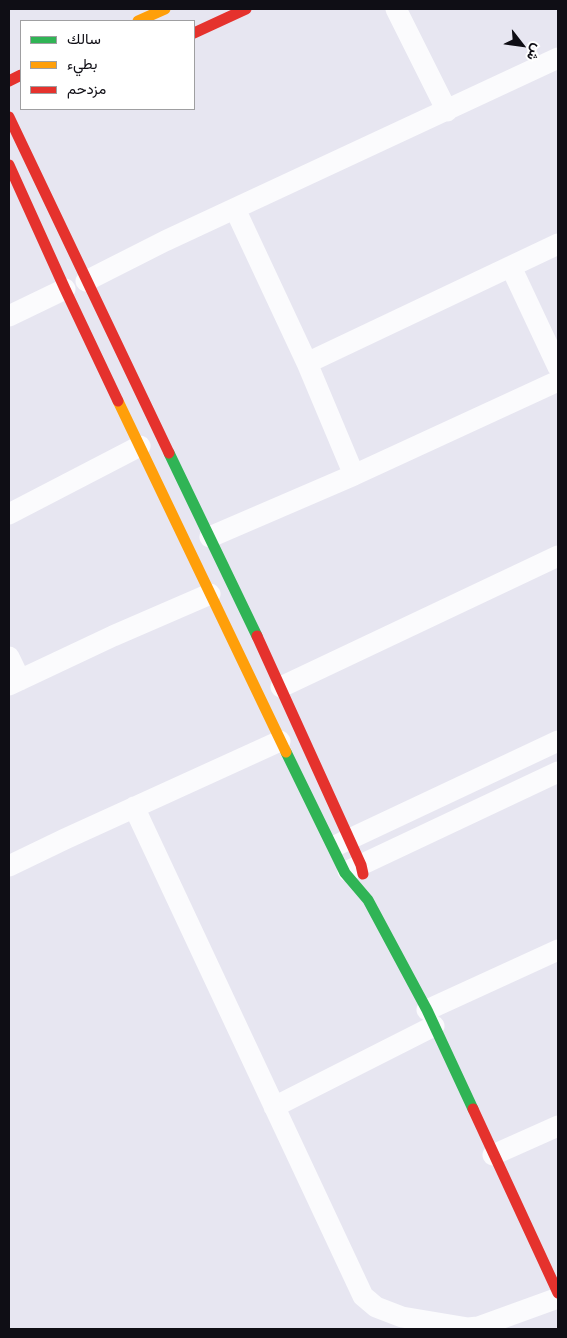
<!DOCTYPE html>
<html>
<head>
<meta charset="utf-8">
<style>
	body { margin:0 }
	#map { position:relative; width:567px; height:1338px; overflow:hidden; background:#e7e6f1; font-family:"Archivo Narrow",Vazirmatn,sans-serif }
	canvas { display:block }
	.frame { position:absolute; inset:0; border:10px solid #0f0e15; pointer-events:none }
	.legend { position:absolute; left:20px; top:20px; width:175px; height:90px; box-sizing:border-box; background:#fff; border:1px solid #9f9fa1; margin:0; padding:6px 9px; list-style:none; font-size:15px; color:#0f0e15 }
	.legend li { display:flex; align-items:center; gap:10px; height:25px }
	.legend b { width:25px; border:1px solid #9f9fa1 }
	.north { position:absolute; left:497px; top:20px; width:50px; height:50px; -webkit-text-stroke:4px #fff; paint-order:stroke; rotate:120deg; font-size:14px; font-weight:700; line-height:20px; text-align:center; color:#0f0e15 }
	.north::after { content:''; display:block; margin:auto; width:18px; height:22px; background:#0f0e15; clip-path:polygon(50% 0,100% 100%,50% 72%,0 100%) }
</style>
</head>
<body>
<div id="map">
<canvas width="567" height="1338"></canvas>
<div class="frame"></div>
<ul class="legend">
<li><b style="height:6px;background:#30b455"></b>سالك</li>
<li><b style="height:6px;background:#ff9f0a"></b>بطيء</li>
<li><b style="height:6px;background:#e5322d"></b>مزدحم</li>
</ul>
<div class="north">ش</div>
</div>
<script>
const ctx = document.querySelector('canvas').getContext('2d');
ctx.lineJoin = 'round';
const poly = rows => new Path2D(rows.map(r => 'M' + r).join(''));
function strokePath(path, color, width, dash) { ctx.strokeStyle = color; ctx.lineWidth = width; ctx.lineCap = dash ? 'butt' : 'round'; ctx.setLineDash(dash || []); ctx.stroke(path); }
const street = poly([
	[396,9,447,111],
	[235,209,307,363,354,475],
	[511,267,558,367],
	[86,281,165,241,558,58],
	[9,316,65,289],
	[307,363,558,244],
	[9,514,140,446],
	[210,537,354,475,558,381],
	[9,657,20,680],
	[9,685,113,636,210,594],
	[281,687,558,556],
	[134,807,363,1296,376,1307,402,1317,468,1328,478,1327,558,1298],
	[337,845,558,741],
	[9,866,65,839,280,741],
	[348,871,558,772],
	[427,1010,558,950],
	[274,1107,434,1026],
	[493,1155,558,1126]
]);
const fast = poly([
	[169,453,257,636],
	[286,752,345,873,368,900,427,1010,473,1109]
]);
const slow = poly([
	[138,21,165,9],
	[118,401,286,752]
]);
const jam = poly([
	[194,33,246,9],
	[9,81,21,75],
	[9,117,169,453],
	[9,165,65,289,118,401],
	[257,636,361,865,363,874],
	[473,1109,558,1293]
]);
strokePath(street, '#fbfbfd', 21);
strokePath(fast, '#30b455', 11);
strokePath(slow, '#ff9f0a', 11);
strokePath(jam, '#e5322d', 11);
</script>
</body>
</html>
